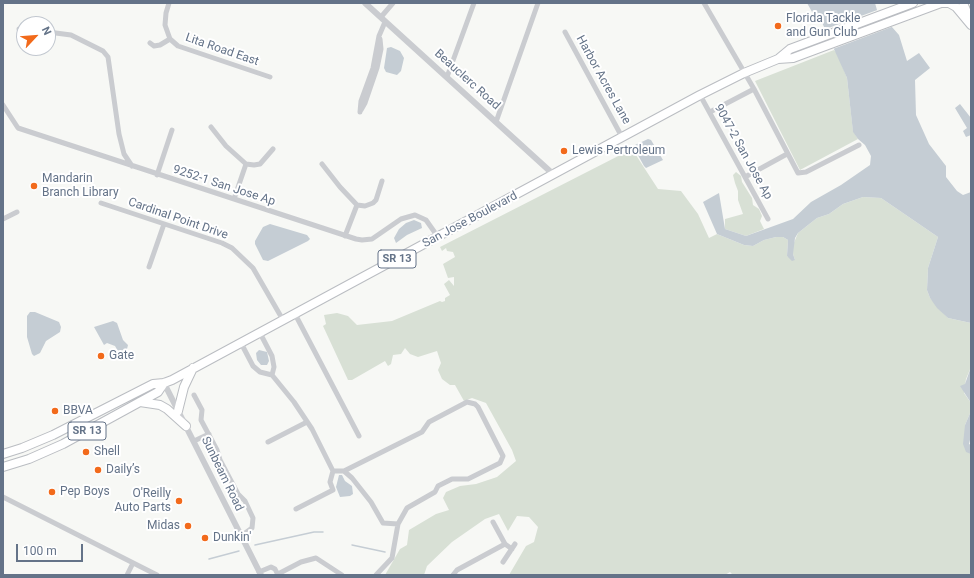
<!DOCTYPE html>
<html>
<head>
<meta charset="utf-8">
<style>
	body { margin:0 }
	#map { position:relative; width:974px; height:578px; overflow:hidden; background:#f7f8f5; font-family:Roboto,sans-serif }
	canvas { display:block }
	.frame { position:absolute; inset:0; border:4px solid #647388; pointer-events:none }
	.north { position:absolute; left:16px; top:16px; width:40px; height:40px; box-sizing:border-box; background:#fff; border:1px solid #c1c7cf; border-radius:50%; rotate:64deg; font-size:11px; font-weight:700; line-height:16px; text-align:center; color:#647388 }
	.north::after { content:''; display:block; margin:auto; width:14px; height:18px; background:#f26a1b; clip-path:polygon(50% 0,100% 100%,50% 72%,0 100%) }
	.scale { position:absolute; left:16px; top:544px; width:67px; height:18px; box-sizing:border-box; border:2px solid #647388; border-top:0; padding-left:5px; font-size:12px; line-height:14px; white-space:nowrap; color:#647388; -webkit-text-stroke:3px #fff; paint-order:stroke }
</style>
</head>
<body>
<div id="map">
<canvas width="974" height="578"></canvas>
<div class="frame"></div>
<div class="north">N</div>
<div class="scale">100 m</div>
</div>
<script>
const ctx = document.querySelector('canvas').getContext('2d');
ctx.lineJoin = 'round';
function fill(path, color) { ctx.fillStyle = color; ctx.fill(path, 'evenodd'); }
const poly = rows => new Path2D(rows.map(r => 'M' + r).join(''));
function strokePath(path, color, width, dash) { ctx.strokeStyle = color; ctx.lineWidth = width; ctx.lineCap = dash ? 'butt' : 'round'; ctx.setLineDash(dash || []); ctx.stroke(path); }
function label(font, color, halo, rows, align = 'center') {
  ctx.font = font + ' Roboto,sans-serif'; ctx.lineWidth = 4; ctx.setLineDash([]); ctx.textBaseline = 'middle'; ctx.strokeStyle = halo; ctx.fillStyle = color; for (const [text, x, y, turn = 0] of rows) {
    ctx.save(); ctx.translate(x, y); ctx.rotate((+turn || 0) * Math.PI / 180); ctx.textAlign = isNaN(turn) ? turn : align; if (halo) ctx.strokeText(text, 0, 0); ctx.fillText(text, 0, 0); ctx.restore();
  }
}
const green = poly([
	[834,50,837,53,847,78,853,131,858,139,800,170,755,81],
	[632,149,658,189,681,191,698,214,709,238,717,234,744,245,753,246,764,240,776,237,783,237,788,240,787,256,795,260,793,254,793,245,798,233,817,218,829,214,843,204,863,197,881,198,938,237,928,268,927,290,930,298,948,318,971,323,971,367,966,379,964,393,971,403,971,411,965,425,971,454,971,575,733,575,730,572,725,575,509,575,526,546,534,542,538,527,529,517,517,516,508,531,499,514,485,519,452,542,427,566,424,575,385,575,400,549,407,545,409,530,436,514,449,510,443,498,446,492,460,486,476,484,497,477,516,461,512,450,486,403,472,398,464,401,455,385,450,385,442,379,438,370,441,363,437,351,418,357,410,354,405,348,401,354,393,355,391,364,388,366,385,361,352,380,348,380,323,326,326,324,324,315,337,313,348,316,357,325,392,321,440,301,442,302,445,301,445,298,450,295,444,284,449,280,454,286,454,277,448,278,443,264,455,257,453,252,447,251,446,248,442,251,440,247],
	[736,172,741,176,742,182,752,198,753,205,759,209,762,216,760,221,764,229,746,236,725,229,725,219,743,214,738,200,738,191,735,183,733,175]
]);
const water = poly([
	[807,3,875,3,877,10,899,35,907,61,919,53,930,68,915,80,916,115,929,144,946,166,946,177,957,191,963,195,971,192,971,323,948,318,937,308,930,298,927,290,928,268,938,237,881,198,863,197,843,204,829,214,817,218,798,233,795,238,793,254,795,260,792,261,787,256,788,240,783,237,776,237,764,240,753,246,744,245,717,234,703,202,719,193,725,229,746,236,793,219,811,202,841,185,870,165,871,156,865,145,858,139,853,132,847,78,820,18,816,19],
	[391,47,400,51,404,58,401,71,397,75,386,72,384,68,387,48],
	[960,104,971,118,971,135,966,137,963,131,967,128,955,108],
	[648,139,651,140,663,160,646,168,644,166,634,148,635,145],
	[414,220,421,223,422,228,407,235,396,243,394,238,399,229,406,223],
	[270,224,307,235,310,239,308,241,268,261,263,260,255,244,255,241,263,227],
	[30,312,35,312,59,322,61,327,60,332,46,341,40,353,34,356,32,354,27,337,27,316],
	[113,321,117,323,123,340,128,345,127,349,119,353,115,346,107,343,104,345,94,327],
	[259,350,267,352,269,361,267,365,261,365,257,360,256,353],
	[971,367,971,403,960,386,965,384],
	[971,411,971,436,969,444,971,445,971,454,966,452,963,444,965,425],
	[339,475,342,475,345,481,352,486,353,494,350,496,340,497,336,487]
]);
const pier = poly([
	[880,9,894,26,833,49,823,30]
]);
const stream = poly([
	[255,545,314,532,323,532],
	[352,545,385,552],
	[209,559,239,551]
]);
const minor = poly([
	[169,3,166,13,165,25,170,39,178,46,270,77],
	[704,3,754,89,798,173,806,172,859,145],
	[381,17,393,3],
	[19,29,24,29],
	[48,32,71,35,103,51,108,57,119,134,124,154,132,166],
	[565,32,622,137],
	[150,43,154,46,160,45,170,39],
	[447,77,474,3],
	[700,95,768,219],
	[3,105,18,128,356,239,362,240,372,239,401,219,415,215,426,220,438,237],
	[361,110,365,103,377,68,381,49,380,39],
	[360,112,361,101,373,68,379,36,385,22],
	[710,112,754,89],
	[496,122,538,3],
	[211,127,226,146,246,164,254,165,260,164,273,149],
	[322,164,340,187,357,205,365,206,373,203,376,200,382,181],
	[157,175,172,130],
	[745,177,787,154],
	[234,199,246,164],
	[101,203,222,243,232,248,253,268,283,320],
	[3,219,17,212],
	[345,236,357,205],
	[149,267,164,224],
	[295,314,359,436],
	[260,333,272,356,274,367,272,375],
	[241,343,253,366,260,372,272,375,294,402,312,429,333,471,344,471,352,478,371,502,383,523,398,524],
	[194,395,202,410,201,420,217,450,220,460,238,494,245,501,253,518,252,528,241,536],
	[194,441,209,434],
	[268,442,307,422],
	[344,471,422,432,429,422,467,402,475,404,478,407,503,456,500,463,468,479,452,479,438,486,435,492,407,508,398,524,392,558,376,575],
	[3,497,157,575],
	[296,509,333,490,330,482,333,471],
	[493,522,505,544,512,549],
	[503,562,515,544],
	[259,572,271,567,275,569,278,575],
	[278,574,301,562,316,558,342,575],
	[127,575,133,563],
	[453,575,457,570,505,544]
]);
const tertiary = poly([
	[365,3,553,174],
	[164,383,261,575]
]);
const primary = poly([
	[940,3,949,3,956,7,971,25],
	[963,3,969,17],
	[778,59,793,58,941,3],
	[140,402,160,405,167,409,186,426],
	[178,411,184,387,193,368],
	[3,454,22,448,53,435,153,384,164,383,172,380,700,95,744,73,778,59,790,49,913,3],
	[3,467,29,459,63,444,158,392,164,383]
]);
const markers = [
	[778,26,4,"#f26a1b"],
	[564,151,4,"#f26a1b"],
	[34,186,4,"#f26a1b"],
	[101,356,4,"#f26a1b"],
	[55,411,4,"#f26a1b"],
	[86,452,4,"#f26a1b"],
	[98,470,4,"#f26a1b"],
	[52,492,4,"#f26a1b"],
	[179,501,4,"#f26a1b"],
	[188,526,4,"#f26a1b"],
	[205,538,4,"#f26a1b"]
];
const shields = [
	[397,259,38],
	[87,431,38]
];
const shieldNames = [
	["SR 13",397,259],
	["SR 13",87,431]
];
const poiNames = [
	["Florida Tackle",786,19],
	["and Gun Club",786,33],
	["Lewis Pertroleum",572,151],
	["Mandarin",42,179],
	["Branch Library",42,193],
	["Gate",109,356],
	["BBVA",63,411],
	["Shell",94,452],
	["Daily’s",106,470],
	["Pep Boys",60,492],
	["O'Reilly",171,494,"right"],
	["Auto Parts",171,508,"right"],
	["Midas",180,526,"right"],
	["Dunkin'",213,538]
];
const streetNames = [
	["Lita Road East",222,50,19],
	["Beauclerc Road",467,80,42],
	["Harbor Acres Lane",603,80,61],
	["9047-2 San Jose Ap",743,152,61],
	["9252-1 San Jose Ap",224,186,18],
	["Cardinal Point Drive",178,219,19],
	["San Jose Boulevard",470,220,-28],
	["Sunbeam Road",222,474,64]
];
fill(green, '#d8e0d5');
fill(water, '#c5cdd4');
fill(pier, '#f7f8f5');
strokePath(stream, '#c5cdd4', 1.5);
strokePath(primary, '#babdc2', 10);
strokePath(minor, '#caccd0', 5);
strokePath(tertiary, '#caccd0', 6);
strokePath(primary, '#fff', 8);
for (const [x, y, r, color] of markers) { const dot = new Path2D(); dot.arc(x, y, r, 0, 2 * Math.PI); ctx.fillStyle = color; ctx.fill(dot); strokePath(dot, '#fff', 1.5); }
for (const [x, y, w] of shields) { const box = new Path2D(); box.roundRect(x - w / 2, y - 9, w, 18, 3); ctx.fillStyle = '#fff'; ctx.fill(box); strokePath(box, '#647388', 1); }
label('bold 11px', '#647388', null, shieldNames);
label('12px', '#647388', '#fff', poiNames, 'left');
label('12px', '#647388', '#fff', streetNames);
</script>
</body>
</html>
